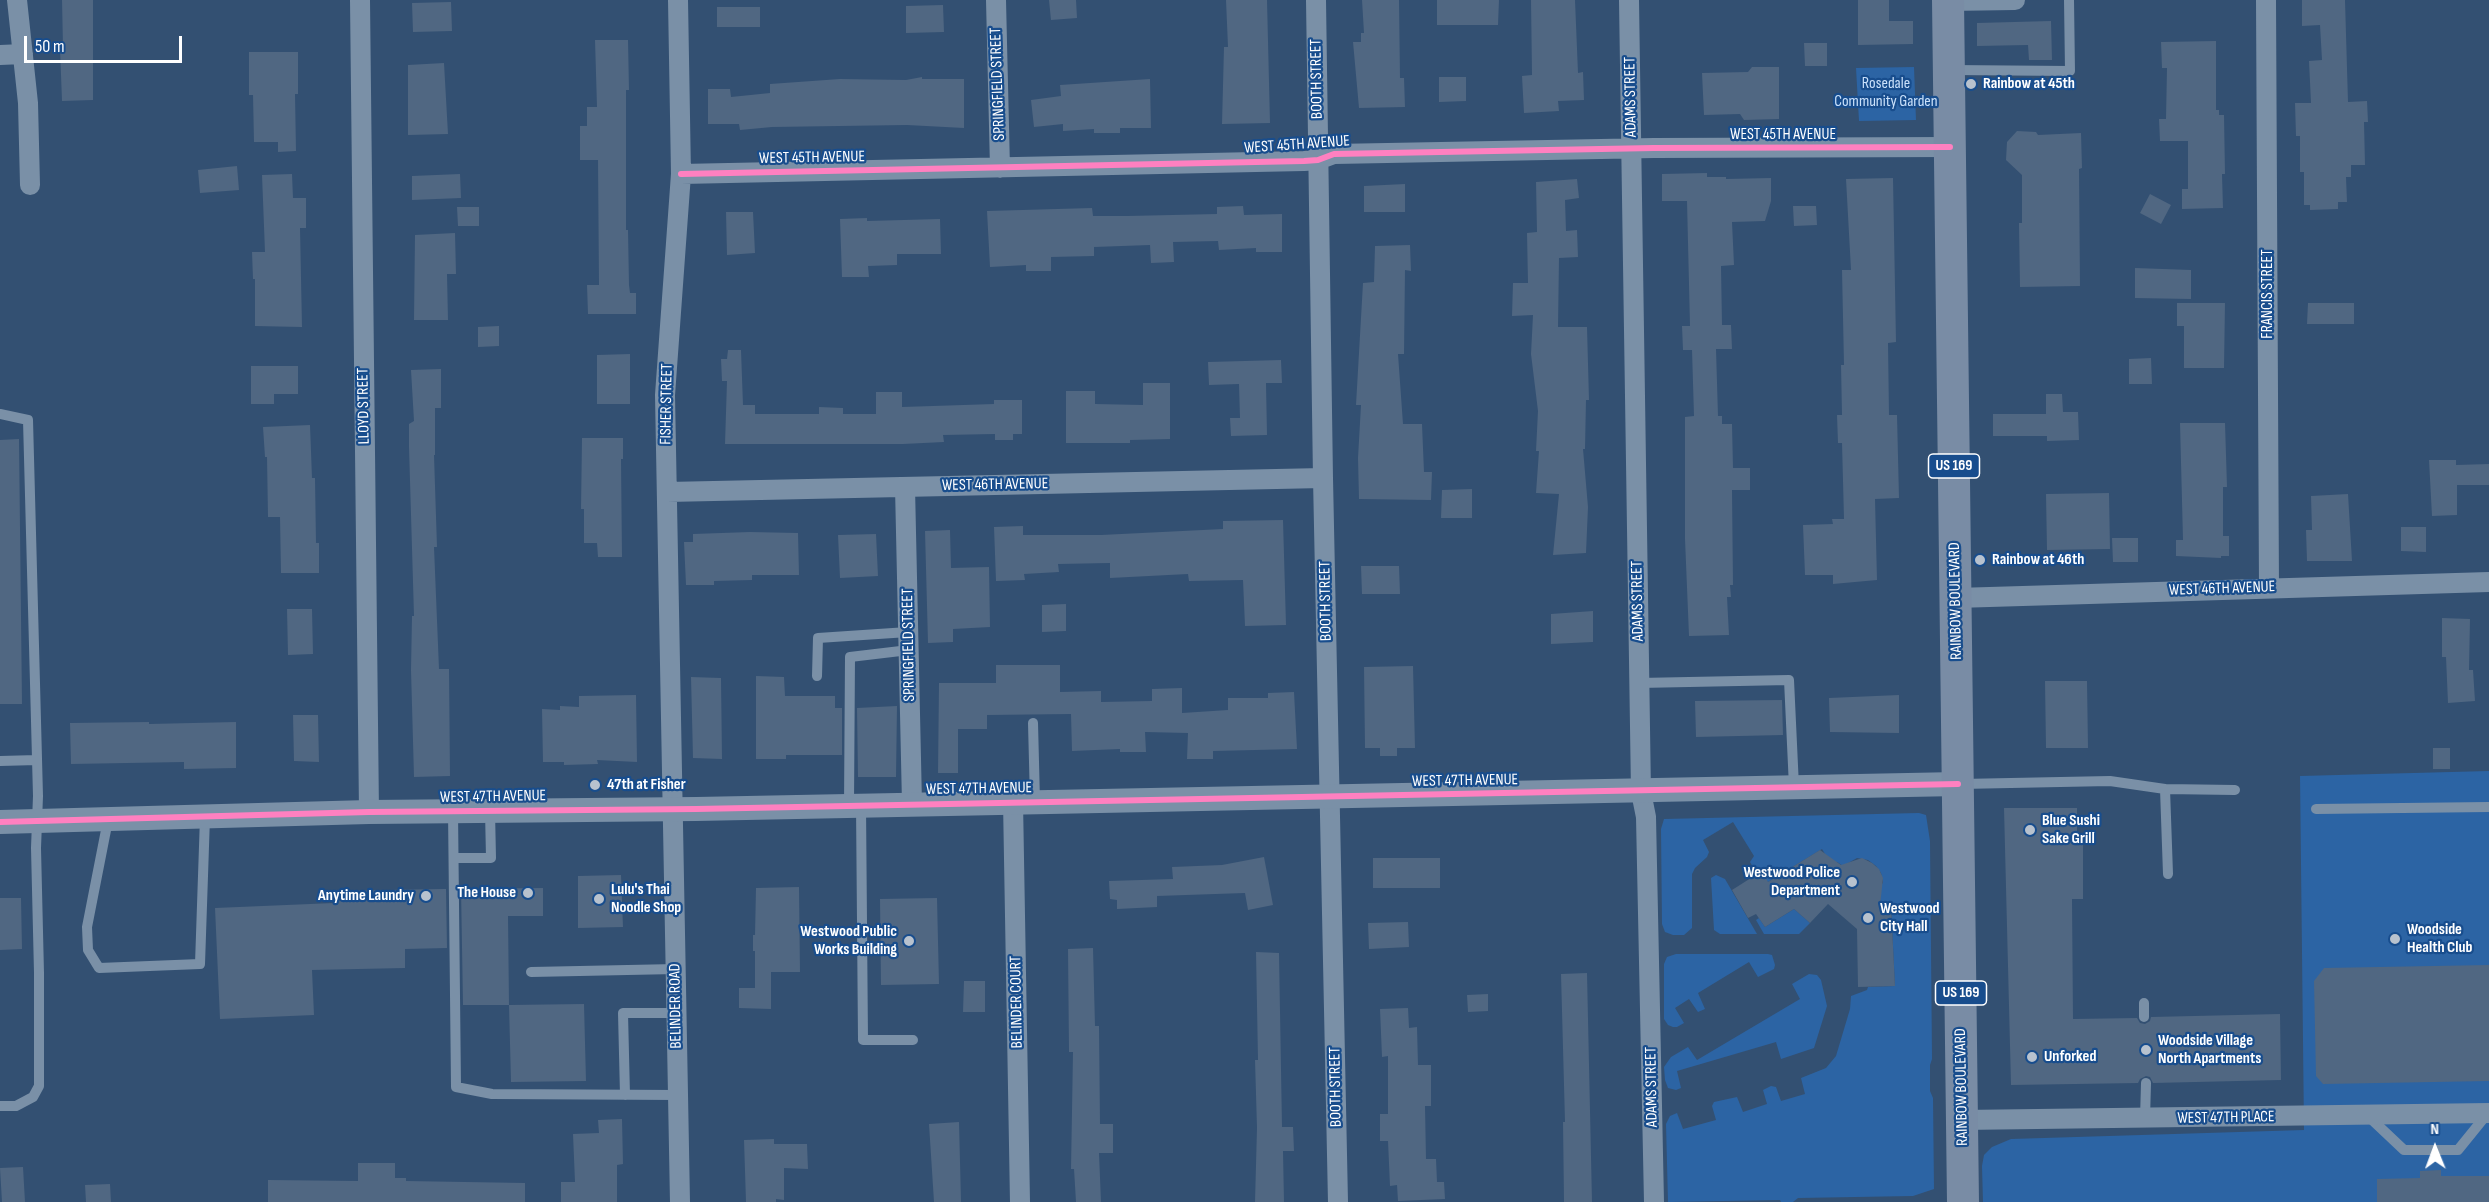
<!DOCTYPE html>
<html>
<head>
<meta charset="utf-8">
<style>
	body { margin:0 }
	#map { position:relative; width:2489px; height:1202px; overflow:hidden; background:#335072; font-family:"Sofia Sans Condensed",sans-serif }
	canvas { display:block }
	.north { position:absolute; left:2405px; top:1118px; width:60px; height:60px; -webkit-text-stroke:4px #184d8d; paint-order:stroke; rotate:359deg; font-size:16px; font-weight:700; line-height:24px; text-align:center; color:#fff }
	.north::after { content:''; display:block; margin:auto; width:21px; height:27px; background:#fff; clip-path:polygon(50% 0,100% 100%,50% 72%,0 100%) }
	.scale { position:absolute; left:24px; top:36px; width:158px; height:27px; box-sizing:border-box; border:3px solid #fff; border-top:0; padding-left:8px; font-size:18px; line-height:21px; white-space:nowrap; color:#fff; -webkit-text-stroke:4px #184d8d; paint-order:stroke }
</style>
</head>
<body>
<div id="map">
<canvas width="2489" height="1202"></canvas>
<div class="north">N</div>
<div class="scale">50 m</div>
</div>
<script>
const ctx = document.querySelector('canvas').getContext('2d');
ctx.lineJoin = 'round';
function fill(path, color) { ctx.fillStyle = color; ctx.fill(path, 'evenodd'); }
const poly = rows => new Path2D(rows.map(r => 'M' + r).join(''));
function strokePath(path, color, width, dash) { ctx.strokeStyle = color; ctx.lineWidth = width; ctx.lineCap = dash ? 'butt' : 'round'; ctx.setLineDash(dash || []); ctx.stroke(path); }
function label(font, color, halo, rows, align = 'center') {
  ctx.font = font + ' "Sofia Sans Condensed",sans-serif'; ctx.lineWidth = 4.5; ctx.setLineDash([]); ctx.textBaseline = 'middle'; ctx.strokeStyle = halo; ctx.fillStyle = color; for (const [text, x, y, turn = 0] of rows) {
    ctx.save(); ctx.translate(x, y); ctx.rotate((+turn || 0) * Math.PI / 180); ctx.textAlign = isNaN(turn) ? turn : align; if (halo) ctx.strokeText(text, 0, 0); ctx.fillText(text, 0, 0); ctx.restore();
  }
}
const green = poly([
	[1914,67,1916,120,1859,121,1856,68],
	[2489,771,2489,1202,1983,1202,1982,1166,1984,1155,1992,1147,2011,1139,2304,1130,2300,776],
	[1919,813,1926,815,1930,841,1932,1059,1930,1065,1930,1091,1933,1098,1934,1189,1913,1196,1798,1198,1793,1202,1781,1202,1780,1200,1668,1202,1666,1124,1670,1116,1677,1113,1683,1129,1716,1120,1712,1106,1714,1102,1737,1097,1743,1112,1767,1104,1763,1090,1771,1086,1776,1087,1781,1101,1805,1094,1801,1078,1826,1068,1836,1056,1850,1009,1851,996,1867,990,1868,987,1895,986,1891,906,1879,905,1880,903,1876,899,1883,882,1881,873,1876,866,1868,860,1857,858,1843,866,1837,862,1833,867,1822,849,1768,882,1757,874,1750,862,1754,856,1733,822,1703,840,1709,852,1707,857,1695,868,1692,874,1692,928,1684,935,1673,935,1665,932,1662,924,1661,829,1664,819],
	[1716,875,1725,879,1757,934,1720,934,1714,930,1711,878],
	[1794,909,1810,923,1799,934,1764,934,1756,920,1759,918,1765,927],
	[1676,954,1768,954,1772,955,1775,965,1774,969,1758,977,1749,962,1698,993,1705,1009,1698,1012,1689,999,1675,1008,1684,1023,1677,1027,1673,1027,1668,1025,1664,1019,1664,964,1667,957],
	[1809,974,1817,975,1821,980,1827,1006,1814,1048,1781,1059,1776,1042,1677,1071,1681,1088,1676,1090,1668,1088,1665,1080,1664,1067,1671,1057,1688,1047,1697,1060,1800,999,1792,984]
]);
const building = poly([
	[62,0,93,0,93,100,62,101,60,48,63,48],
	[1049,0,1076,0,1077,18,1051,20],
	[1226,0,1267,0,1270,123,1222,124,1224,47,1228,47],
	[1362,0,1399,0,1400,78,1404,78,1405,107,1359,108,1353,42,1361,42,1361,33,1364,33],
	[1437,0,1499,0,1498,25,1437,25],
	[1531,0,1575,0,1578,73,1583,72,1584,100,1558,101,1559,111,1524,113,1522,76,1532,75],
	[1858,0,1889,0,1889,21,1913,21,1913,44,1858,45],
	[2302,0,2345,0,2348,102,2367,101,2368,122,2364,122,2365,165,2351,165,2351,177,2346,177,2347,202,2338,202,2338,209,2310,210,2310,205,2304,205,2304,172,2300,172,2300,136,2296,136,2295,103,2311,103,2309,61,2322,60,2320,25,2302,26],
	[451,2,452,31,413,32,412,3],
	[943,5,944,32,906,33,906,6],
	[717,7,760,7,760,27,717,27],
	[2051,21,2052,60,2029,60,2028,45,1977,46,1977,23],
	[595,40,628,40,629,90,626,90,626,230,628,230,629,285,630,293,636,293,636,314,588,314,587,285,599,285,598,160,580,160,580,126,587,126,587,107,597,107],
	[2216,41,2216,110,2219,110,2219,115,2224,115,2225,174,2222,174,2223,208,2182,209,2182,189,2188,189,2188,141,2160,141,2159,119,2166,119,2167,68,2162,68,2161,42],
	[1804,43,1827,43,1827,66,1805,66],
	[249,52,298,52,298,94,295,94,296,151,278,152,278,142,254,142,253,95,249,95],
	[444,63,448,134,408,135,408,65],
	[1752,67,1779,67,1779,119,1744,120,1740,114,1704,115,1702,73,1748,72],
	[922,77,922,79,964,79,964,128,907,125,772,127,740,130,739,124,708,124,708,89,730,89,731,97,770,93,770,84,840,79,906,80],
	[1439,77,1466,77,1466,101,1439,102],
	[1150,79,1151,128,1120,128,1120,133,1094,133,1094,129,1063,131,1063,124,1034,127,1031,100,1061,96,1060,85],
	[2017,131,2036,132,2038,135,2081,133,2082,168,2079,169,2080,286,2020,287,2019,223,2022,223,2022,175,2006,160,2007,142],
	[237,166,239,190,200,193,198,170],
	[1707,173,1707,177,1726,177,1726,179,1771,178,1771,201,1765,221,1732,222,1734,265,1721,266,1722,325,1731,325,1732,349,1716,349,1718,416,1722,416,1722,424,1732,424,1733,468,1750,468,1750,490,1732,490,1733,585,1730,585,1731,597,1727,597,1729,635,1689,636,1685,539,1685,417,1694,416,1692,350,1683,350,1682,326,1690,326,1687,201,1662,201,1662,174],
	[292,174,293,198,306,198,306,228,300,228,302,327,255,326,255,279,253,279,252,252,265,252,262,175],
	[460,174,461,198,412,200,412,176],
	[1893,178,1896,342,1888,343,1889,415,1897,415,1899,498,1875,499,1877,580,1833,584,1833,575,1805,575,1803,525,1833,524,1832,519,1844,519,1842,443,1838,443,1837,415,1842,415,1841,365,1844,365,1842,270,1851,270,1846,179],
	[1577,179,1579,198,1565,200,1566,231,1577,230,1578,257,1559,258,1558,327,1587,327,1589,400,1586,400,1585,449,1583,449,1588,507,1586,553,1553,555,1559,494,1536,493,1539,451,1536,451,1538,411,1531,354,1533,315,1512,316,1513,283,1528,283,1527,233,1537,232,1536,182],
	[1405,184,1405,212,1364,212,1364,186],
	[2150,194,2171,205,2161,224,2140,213],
	[1243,206,1244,215,1282,214,1282,252,1256,252,1256,248,1219,250,1218,241,1173,242,1174,262,1151,263,1150,245,1094,247,1094,256,1051,257,1051,271,1026,271,1026,265,990,267,987,211,1092,208,1093,216,1127,216,1217,214,1217,207],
	[1793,206,1816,206,1817,225,1794,226],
	[457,207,479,207,479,226,458,226],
	[726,212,753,212,755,253,727,255],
	[867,218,867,221,940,219,941,254,897,254,897,265,868,266,869,277,842,277,840,219],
	[455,233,456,274,447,274,448,320,414,320,415,235],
	[1410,245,1411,271,1405,270,1404,354,1398,354,1403,424,1422,424,1424,472,1432,472,1431,500,1359,499,1358,458,1361,405,1356,405,1363,283,1374,282,1375,246],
	[2135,268,2191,270,2191,299,2135,298],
	[2177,303,2225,303,2224,368,2184,368,2184,326,2177,326],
	[2308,303,2354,303,2354,324,2307,324],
	[499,326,499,346,478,347,478,327],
	[728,350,741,350,743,405,755,405,755,414,819,414,819,407,843,408,843,414,876,414,876,392,902,392,902,407,994,404,994,400,1022,400,1022,434,1013,434,1013,440,995,440,995,434,943,435,944,442,903,444,725,444,727,381,722,381,721,359,727,359],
	[630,354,630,404,597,404,597,355],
	[2151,358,2152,384,2129,384,2129,359],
	[1281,360,1282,383,1266,383,1267,435,1231,436,1230,418,1240,418,1239,384,1209,385,1208,362],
	[251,366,298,366,298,394,274,394,274,404,251,404],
	[441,369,441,408,435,408,435,455,434,455,437,547,434,547,439,669,449,669,450,776,414,777,411,670,412,616,414,616,409,447,409,424,414,421,411,370],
	[1143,383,1170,383,1170,439,1130,440,1130,443,1066,443,1066,391,1095,391,1095,404,1143,405],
	[2046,394,2062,394,2063,412,2078,412,2079,440,2047,441,2047,436,1993,436,1993,414,2046,414],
	[2180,423,2225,423,2227,487,2223,487,2223,536,2229,536,2229,556,2221,556,2221,558,2176,556,2176,540,2183,540],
	[310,425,312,478,315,478,316,543,319,543,319,573,281,573,280,517,268,517,267,457,265,457,263,427],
	[582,438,623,438,623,459,621,459,622,557,598,557,597,543,584,543,584,509,581,509],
	[19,439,22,704,0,704,0,440],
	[2429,460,2456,460,2456,465,2489,464,2489,485,2457,485,2457,515,2432,516],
	[1472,489,1472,518,1441,518,1442,490],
	[2109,493,2110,549,2047,550,2046,494],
	[2348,494,2352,561,2307,561,2306,530,2312,530,2311,496],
	[1283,520,1286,625,1245,626,1243,580,1189,581,1188,574,1110,578,1110,563,1058,564,1059,572,1024,574,1025,580,996,581,994,527,1023,526,1023,535,1101,535,1223,529,1223,521],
	[2401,527,2426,527,2426,552,2401,551],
	[950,530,951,568,989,567,990,627,953,629,953,642,928,643,925,531],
	[750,532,798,533,799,575,752,575,752,580,714,581,714,585,686,585,684,542,693,542,693,534],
	[876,534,878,576,840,578,838,535],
	[2112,538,2138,538,2138,562,2113,562],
	[1361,566,1399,566,1400,594,1362,594],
	[1066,604,1066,631,1042,632,1042,605],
	[287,609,312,609,313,654,288,655],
	[1593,611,1593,642,1551,644,1551,614],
	[2442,618,2470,619,2469,670,2473,670,2475,701,2448,703,2446,657,2442,657],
	[996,665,1060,665,1060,692,1101,691,1101,702,1152,701,1152,689,1182,688,1182,713,1228,710,1228,698,1268,698,1268,693,1294,692,1297,749,1213,751,1213,759,1187,759,1188,733,1145,732,1146,752,1120,752,1120,749,1072,751,1071,714,987,715,987,729,958,729,958,773,938,773,939,683,996,683],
	[1413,666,1415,748,1397,748,1397,756,1380,756,1380,748,1365,748,1364,667],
	[756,676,784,677,785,696,835,696,835,708,842,708,842,755,786,755,786,759,756,759],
	[691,677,721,678,722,759,693,758],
	[2045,681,2087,681,2088,748,2046,748],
	[636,695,637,762,597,760,598,764,564,765,564,762,543,762,542,709,560,710,560,706,579,707,579,696],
	[1899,695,1899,733,1830,732,1829,698],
	[1782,700,1783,735,1696,737,1695,701],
	[897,706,896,777,858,777,857,708],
	[293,715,318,715,319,762,294,761],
	[149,722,149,724,236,722,236,768,184,769,184,762,71,764,70,723],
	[2433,748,2450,748,2450,769,2433,769],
	[2004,808,2077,808,2077,845,2083,845,2083,899,2072,899,2073,1019,2137,1018,2140,1023,2145,1024,2150,1021,2151,1017,2280,1014,2281,1080,2153,1083,2150,1077,2146,1076,2140,1079,2138,1083,2011,1085],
	[1820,850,1841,865,1862,858,1872,863,1879,869,1883,878,1880,906,1891,906,1895,986,1858,987,1857,929,1828,904,1810,923,1794,909,1765,927,1756,914,1748,918,1732,890,1762,871,1768,882],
	[1264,857,1273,905,1248,910,1245,893,1157,896,1157,907,1117,909,1117,900,1110,899,1109,881,1173,879,1172,867,1222,865],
	[1373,858,1440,858,1440,888,1373,888],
	[621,875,623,927,578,928,578,876],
	[799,887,800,972,771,972,771,1009,739,1008,739,988,755,988,755,951,753,951,753,935,755,935,756,888],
	[543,888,543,916,508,916,509,1005,463,1005,461,889],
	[443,889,446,889,447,948,405,949,405,968,312,970,314,1015,220,1019,215,908,334,903,334,891],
	[0,898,21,898,22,949,0,950],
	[937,898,939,984,881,985,880,899],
	[1408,922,1409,947,1369,949,1368,923],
	[1093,948,1095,1026,1099,1026,1100,1124,1113,1124,1113,1153,1099,1153,1101,1202,1076,1202,1074,1169,1071,1169,1073,1052,1069,1052,1068,949],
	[1256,952,1279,953,1282,1127,1293,1127,1294,1151,1283,1151,1284,1202,1255,1202,1257,1128,1255,1060,1258,1060],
	[2489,965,2489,1081,2323,1084,2316,1076,2314,981,2324,968],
	[1587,973,1592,1202,1564,1202,1563,1122,1565,1122,1561,974],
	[964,981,985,981,985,1012,963,1012],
	[1488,994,1488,1011,1468,1012,1467,995],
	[584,1004,586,1081,511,1082,509,1005],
	[1408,1008,1409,1028,1417,1027,1418,1065,1431,1065,1431,1106,1425,1106,1426,1159,1436,1159,1437,1182,1444,1182,1445,1199,1398,1201,1397,1185,1390,1186,1388,1141,1380,1141,1380,1114,1388,1114,1388,1056,1382,1057,1380,1009],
	[622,1119,623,1164,617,1165,617,1202,561,1202,561,1182,575,1182,573,1134,599,1133,598,1120],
	[959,1122,961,1202,934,1202,929,1124],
	[774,1139,774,1144,807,1144,808,1169,784,1168,784,1200,776,1199,776,1202,746,1202,744,1140],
	[358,1163,395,1163,395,1178,406,1178,406,1181,525,1183,525,1202,268,1202,268,1180,358,1181],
	[23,1167,25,1202,2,1202,0,1168],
	[2441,1170,2441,1176,2489,1176,2489,1202,2377,1202,2377,1179,2420,1178,2420,1171],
	[110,1184,111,1202,86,1202,85,1185]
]);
const service = poly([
	[1951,70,2070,71,2069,0],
	[0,414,28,420,38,796,36,848,39,973,39,1086,33,1097,16,1106,0,1106],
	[817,676,818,638,908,632],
	[1639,683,1789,680,1794,787],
	[1033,723,1035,801],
	[0,761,37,760],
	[1961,784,2110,781,2165,789,2168,874],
	[2165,789,2235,790],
	[849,805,850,657,909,650],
	[861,805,863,1040,913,1040],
	[2316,809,2489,807],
	[453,811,456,1087,492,1094,678,1095],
	[108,820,87,927,88,950,99,968,200,964,205,817],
	[454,858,491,858,490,811],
	[531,972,676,969],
	[2144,1003,2144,1017],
	[625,1095,623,1013,677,1013],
	[2368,1116,2404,1150,2458,1150,2488,1113],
	[2145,1119,2146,1083]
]);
const minor = poly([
	[17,0,28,103,30,185],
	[360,0,369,812],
	[678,0,681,174,665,395,680,1202],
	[996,0,1000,168],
	[1316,0,1323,478,1338,1202],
	[1629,0,1641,792,1646,817,1654,1202],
	[2266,0,2269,587],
	[1948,1,2015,0],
	[0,55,23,54],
	[681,174,1304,161,1318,160,1334,154,1654,148,1950,147],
	[905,487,912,804],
	[667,492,1323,478],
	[1956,598,2489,582],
	[1013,801,1020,1202],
	[1962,1120,2489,1113]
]);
const tertiary = poly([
	[0,822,369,812,696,809,1958,784]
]);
const primary = poly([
	[1948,0,1963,1202]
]);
const cycleway = poly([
	[681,174,1304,161,1318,160,1334,154,1654,148,1950,147],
	[0,822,369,812,696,809,1958,784]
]);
const markers = [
	[1971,84,6,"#b8c2ce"],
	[1980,560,6,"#b8c2ce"],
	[595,785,6,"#b8c2ce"],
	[2030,830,6,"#b8c2ce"],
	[1852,882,6,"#b8c2ce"],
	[528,893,6,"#b8c2ce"],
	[426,896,6,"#b8c2ce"],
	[599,899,6,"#b8c2ce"],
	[1868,918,6,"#b8c2ce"],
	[2395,939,6,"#b8c2ce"],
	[909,941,6,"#b8c2ce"],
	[2146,1050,6,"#b8c2ce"],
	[2032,1057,6,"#b8c2ce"]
];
const shields = [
	[1954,466,51],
	[1961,993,51]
];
const shieldNames = [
	["US 169",1954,466],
	["US 169",1961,993]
];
const streetNames = [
	["BOOTH STREET",1317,79,-91],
	["SPRINGFIELD STREET",998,84,-92],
	["ADAMS STREET",1631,97,-91],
	["WEST 45TH AVENUE",1783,135],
	["WEST 45TH AVENUE",1297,145,-4],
	["WEST 45TH AVENUE",812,158,-1],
	["FRANCIS STREET",2268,294,-90],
	["FISHER STREET",667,404,-89],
	["LLOYD STREET",364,406,-91],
	["WEST 46TH AVENUE",995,485,-1],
	["WEST 46TH AVENUE",2222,589,-2],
	["BOOTH STREET",1326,601,-91],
	["ADAMS STREET",1638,601,-91],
	["RAINBOW BOULEVARD",1956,601,-91],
	["SPRINGFIELD STREET",909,645,-91],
	["WEST 47TH AVENUE",1465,781,-1],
	["WEST 47TH AVENUE",979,789,-1],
	["WEST 47TH AVENUE",493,797,-1],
	["BELINDER COURT",1017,1002,-91],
	["BELINDER ROAD",676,1006,-91],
	["BOOTH STREET",1336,1087,-91],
	["ADAMS STREET",1652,1087,-91],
	["RAINBOW BOULEVARD",1962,1087,-91],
	["WEST 47TH PLACE",2226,1118,-1]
];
const parkNames = [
	["Rosedale",1886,84],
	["Community Garden",1886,102]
];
const poiNames = [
	["Rainbow at 45th",1983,84],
	["Rainbow at 46th",1992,560],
	["47th at Fisher",607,785],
	["Blue Sushi",2042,821],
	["Sake Grill",2042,839],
	["Westwood Police",1840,873,"right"],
	["Department",1840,891,"right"],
	["Lulu's Thai",611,890],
	["Noodle Shop",611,908],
	["The House",516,893,"right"],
	["Anytime Laundry",414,896,"right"],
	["Westwood",1880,909],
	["City Hall",1880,927],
	["Woodside",2407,930],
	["Health Club",2407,948],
	["Westwood Public",897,932,"right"],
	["Works Building",897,950,"right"],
	["Woodside Village",2158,1041],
	["North Apartments",2158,1059],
	["Unforked",2044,1057]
];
fill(green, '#2c64a4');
fill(building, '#506782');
strokePath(service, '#7a90a7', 10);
strokePath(minor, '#7a90a7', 20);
strokePath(tertiary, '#7a90a7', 24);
strokePath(primary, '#798ca5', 32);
strokePath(cycleway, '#ff80c0', 6);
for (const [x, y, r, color] of markers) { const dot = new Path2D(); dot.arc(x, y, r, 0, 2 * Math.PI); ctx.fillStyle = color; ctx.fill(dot); strokePath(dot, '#184d8d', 2); }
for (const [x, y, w] of shields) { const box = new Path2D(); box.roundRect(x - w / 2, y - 12, w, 24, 4.5); ctx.fillStyle = '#184d8d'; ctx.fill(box); strokePath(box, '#fff', 1.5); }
label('bold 15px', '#fff', null, shieldNames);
label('16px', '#fff', '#184d8d', streetNames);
label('16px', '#cae1fb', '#184d8d', parkNames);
label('bold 16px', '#fff', '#184d8d', poiNames, 'left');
</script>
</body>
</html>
